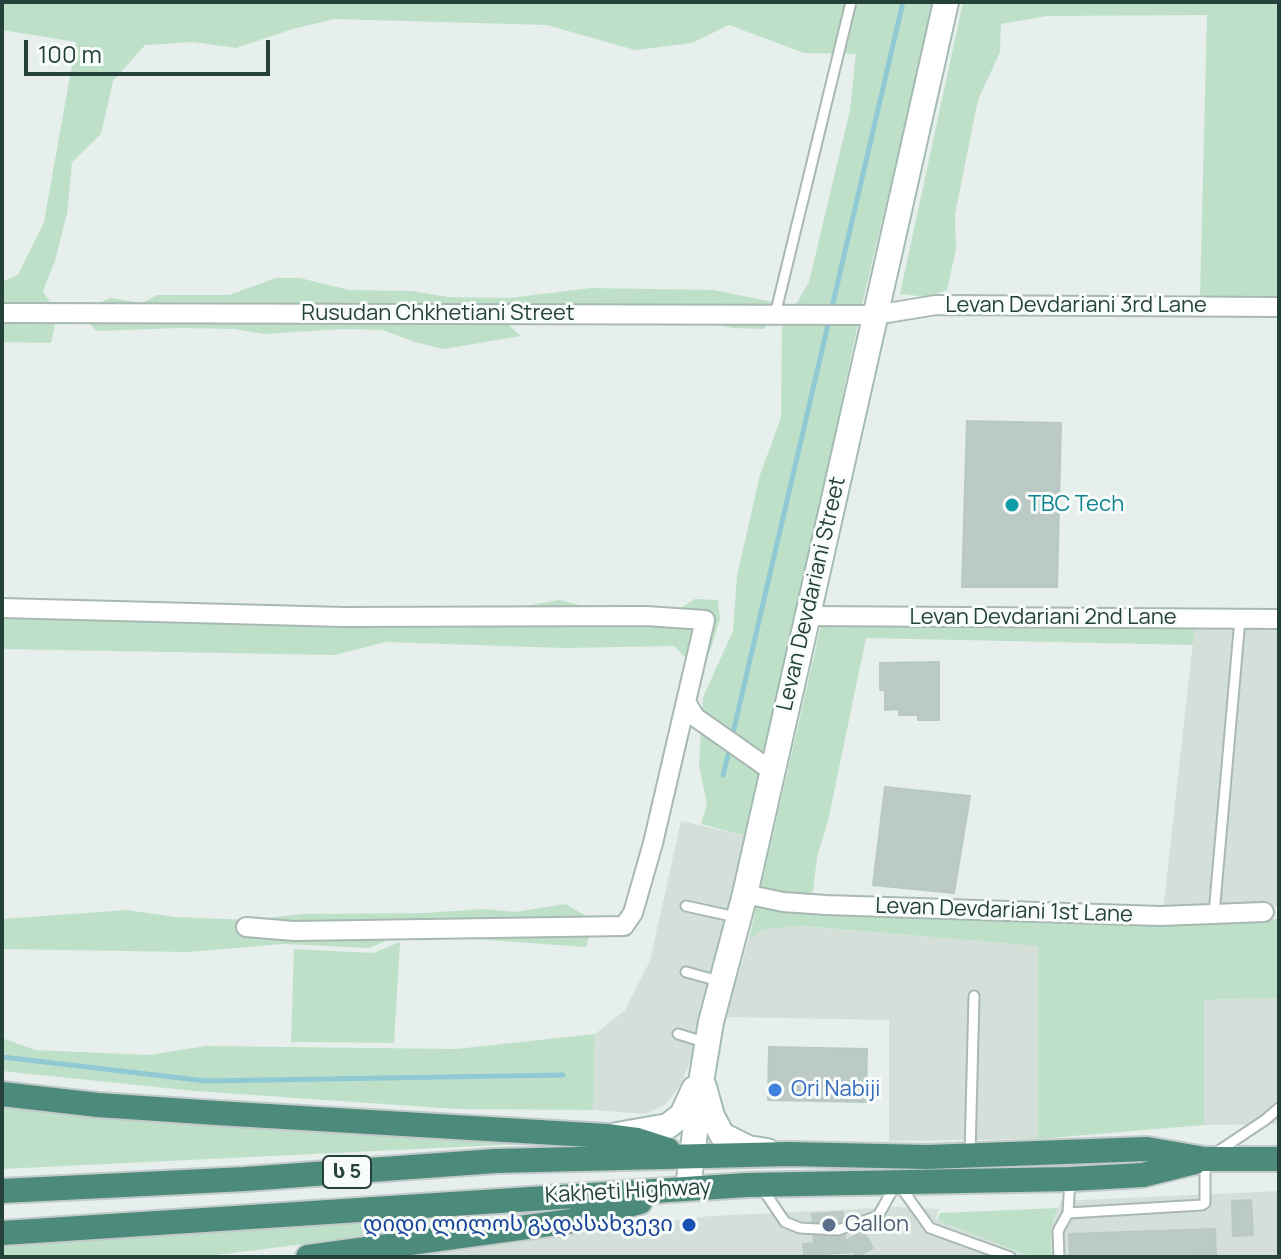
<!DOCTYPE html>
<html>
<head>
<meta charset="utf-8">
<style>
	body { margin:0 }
	#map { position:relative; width:1281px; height:1259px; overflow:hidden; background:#e6efeb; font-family:Manrope,sans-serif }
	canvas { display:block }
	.frame { position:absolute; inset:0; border:4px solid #24423a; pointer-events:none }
	.scale { position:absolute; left:24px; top:40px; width:246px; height:36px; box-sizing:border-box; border:4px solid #24423a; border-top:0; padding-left:10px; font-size:24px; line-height:28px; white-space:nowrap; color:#24423a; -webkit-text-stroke:6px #f7fbf9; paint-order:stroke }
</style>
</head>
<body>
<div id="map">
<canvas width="1281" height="1259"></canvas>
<div class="frame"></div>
<div class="scale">100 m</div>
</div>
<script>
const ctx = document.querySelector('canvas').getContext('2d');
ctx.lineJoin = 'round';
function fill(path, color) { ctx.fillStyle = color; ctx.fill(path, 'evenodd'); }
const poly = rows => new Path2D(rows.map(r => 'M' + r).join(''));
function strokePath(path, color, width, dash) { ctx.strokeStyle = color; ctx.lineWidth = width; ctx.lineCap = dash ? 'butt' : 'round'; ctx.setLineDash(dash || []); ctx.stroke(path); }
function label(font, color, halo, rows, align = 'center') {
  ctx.font = font + ' Manrope,"Noto Sans Georgian",sans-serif'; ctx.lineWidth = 6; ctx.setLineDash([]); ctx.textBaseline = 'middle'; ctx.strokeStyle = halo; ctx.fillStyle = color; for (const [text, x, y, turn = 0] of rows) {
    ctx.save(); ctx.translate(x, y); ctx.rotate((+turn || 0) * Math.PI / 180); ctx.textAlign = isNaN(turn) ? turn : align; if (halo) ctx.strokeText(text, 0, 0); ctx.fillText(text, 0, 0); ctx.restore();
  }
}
const built = poly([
	[1195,623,1279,627,1279,906,1163,911],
	[681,821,750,837,700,1036,680,1086,665,1105,645,1114,593,1110,595,1034,625,1010,650,961],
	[786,925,1039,946,1038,1139,889,1141,889,1020,726,1017,749,939,764,929],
	[1279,998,1279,1124,1204,1125,1204,1000],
	[1279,1191,1279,1257,1052,1257,1051,1228,1061,1201],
	[897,1207,939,1209,936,1219,1031,1257,386,1257,711,1216]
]);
const green = poly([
	[2,2,934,2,861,309,750,837,701,824,707,804,699,766,703,697,733,631,737,576,760,475,781,418,782,328,809,282,850,110,856,54,804,53,729,25,692,43,635,50,547,25,335,19,296,28,236,48,193,42,145,45,113,81,101,134,72,162,67,213,55,261,43,291,57,314,51,343,2,342,2,282,18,275,44,222,76,42,2,30],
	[963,2,1279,2,1279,298,1200,298,1207,15,1047,16,1001,24,1000,52,978,100,955,214,956,249,947,290,928,297,900,294],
	[276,278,300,278,349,290,412,291,448,297,509,298,591,288,713,290,778,303,764,329,733,328,684,319,504,321,521,336,444,349,415,342,383,330,342,329,265,334,234,329,180,328,96,331,79,311,111,298,142,303,157,295,229,295],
	[695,599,718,600,720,619,711,648,699,671,674,646,564,648,385,642,335,655,2,649,2,618,195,615,326,625,407,626,560,600,598,610,676,611],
	[822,621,1195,623,1193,645,866,638,828,821,817,857,813,891,806,912,1160,924,1279,919,1279,998,1204,1000,1204,1125,1038,1139,1038,946,801,926,764,929,749,939],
	[566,904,594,921,586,947,402,934,369,948,283,944,188,952,2,949,2,919,127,910,175,917,249,920,304,914,424,913,485,909,515,912],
	[400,942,394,1043,291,1042,294,949,373,953],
	[595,1034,593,1110,456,1109,195,1091,2,1071,2,1038,35,1050,149,1055,206,1046,456,1049],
	[2,1099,541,1143,2,1169],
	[1058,1208,1051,1228,1052,1257,1031,1257,938,1220,940,1213],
	[537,1215,200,1257,2,1257,2,1240]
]);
const stream = poly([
	[732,737,903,2],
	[723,775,730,747],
	[2,1057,206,1081,563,1075]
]);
const building = poly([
	[967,421,1061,423,1057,587,962,587,967,421],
	[939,662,939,720,918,720,918,715,899,715,899,709,885,710,885,690,880,690,880,663,939,662],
	[885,787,970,796,954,893,873,885,885,787],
	[769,1047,867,1049,866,1102,768,1100,769,1047],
	[1251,1200,1253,1235,1233,1236,1232,1201,1251,1200],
	[843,1212,845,1241,814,1243,812,1214,843,1212],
	[1215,1229,1216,1255,1070,1257,1069,1234,1215,1229],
	[863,1231,873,1248,857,1257,854,1252,804,1255,803,1244,845,1241,863,1231]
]);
const service = poly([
	[775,315,851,2],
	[686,906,736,917],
	[1214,914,1240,619],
	[686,972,719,981],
	[678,1034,704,1042],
	[1217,1152,1265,1120,1279,1108],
	[970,1154,974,996],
	[762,1188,785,1222,800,1228,838,1230,878,1216,897,1182,930,1228,1010,1257],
	[1068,1213,1202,1205,1205,1203,1205,1161],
	[1059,1257,1058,1231,1068,1213,1070,1179]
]);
const minor = poly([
	[2,313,875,315,936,305,1279,307],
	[2,608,344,617,646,616,705,620,653,843,633,913,624,926,294,931,246,927],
	[807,616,1279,619],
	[686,702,695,717,772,771],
	[745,894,783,902,826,905,1160,916,1264,912]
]);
const secondary = poly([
	[704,1087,712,1116,722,1135,748,1148,767,1151],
	[617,1135,668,1126,682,1115,694,1089],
	[688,1188,702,1076,711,1022,745,894,946,2]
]);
const trunk = poly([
	[2,1094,98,1105,217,1113,607,1136,637,1140,668,1150],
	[2,1191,245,1179,495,1161,789,1154,927,1157,1147,1149,1205,1159,1279,1159],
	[2,1233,747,1185,1070,1179,1143,1175,1195,1162],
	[308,1257,571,1221,640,1202]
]);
const markers = [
	[1012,505,8,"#0f9aa8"],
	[775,1090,8,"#3f7fe0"],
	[689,1225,8,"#1a4fb4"],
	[829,1225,8,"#5c6f8a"]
];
const shields = [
	[347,1172,48]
];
const shieldNames = [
	["ს 5",347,1172]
];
const streetNames = [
	["Levan Devdariani 3rd Lane",1076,306],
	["Rusudan Chkhetiani Street",438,314],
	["Levan Devdariani Street",812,594,-77],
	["Levan Devdariani 2nd Lane",1043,618],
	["Levan Devdariani 1st Lane",1004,911,2],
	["Kakheti Highway",628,1192,-3]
];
const cultureNames = [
	["TBC Tech",1028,505]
];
const shopNames = [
	["Ori Nabiji",791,1090]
];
const transitNames = [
	["დიდი ლილოს გადასახვევი",673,1225]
];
const serviceNames = [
	["Gallon",845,1225]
];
fill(built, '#d4dfda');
fill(green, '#bfe0c8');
strokePath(stream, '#8ec9d4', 5);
fill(building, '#bbcac4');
strokePath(building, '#b8c9c2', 2);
strokePath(service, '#a8b8b2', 13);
strokePath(minor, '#a8b8b2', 22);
strokePath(secondary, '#a4bbb3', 28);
strokePath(trunk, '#c2cac8', 28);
strokePath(service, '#fff', 9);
strokePath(minor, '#fff', 18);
strokePath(secondary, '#fff', 24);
strokePath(trunk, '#4c8a7c', 24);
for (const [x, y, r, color] of markers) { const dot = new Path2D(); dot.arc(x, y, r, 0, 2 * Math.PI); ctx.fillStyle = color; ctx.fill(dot); strokePath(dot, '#f7fbf9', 3); }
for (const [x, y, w] of shields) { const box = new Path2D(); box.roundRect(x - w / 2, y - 16, w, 32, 6); ctx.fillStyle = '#f7fbf9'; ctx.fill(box); strokePath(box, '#24423a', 2); }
label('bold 20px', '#24423a', null, shieldNames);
label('22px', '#24423a', '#f7fbf9', streetNames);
label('22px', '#0d838f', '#f7fbf9', cultureNames, 'left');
label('22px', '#366cbe', '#f7fbf9', shopNames, 'left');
label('22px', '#164399', '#f7fbf9', transitNames, 'right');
label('22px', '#4e5e75', '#f7fbf9', serviceNames, 'left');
</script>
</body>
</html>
